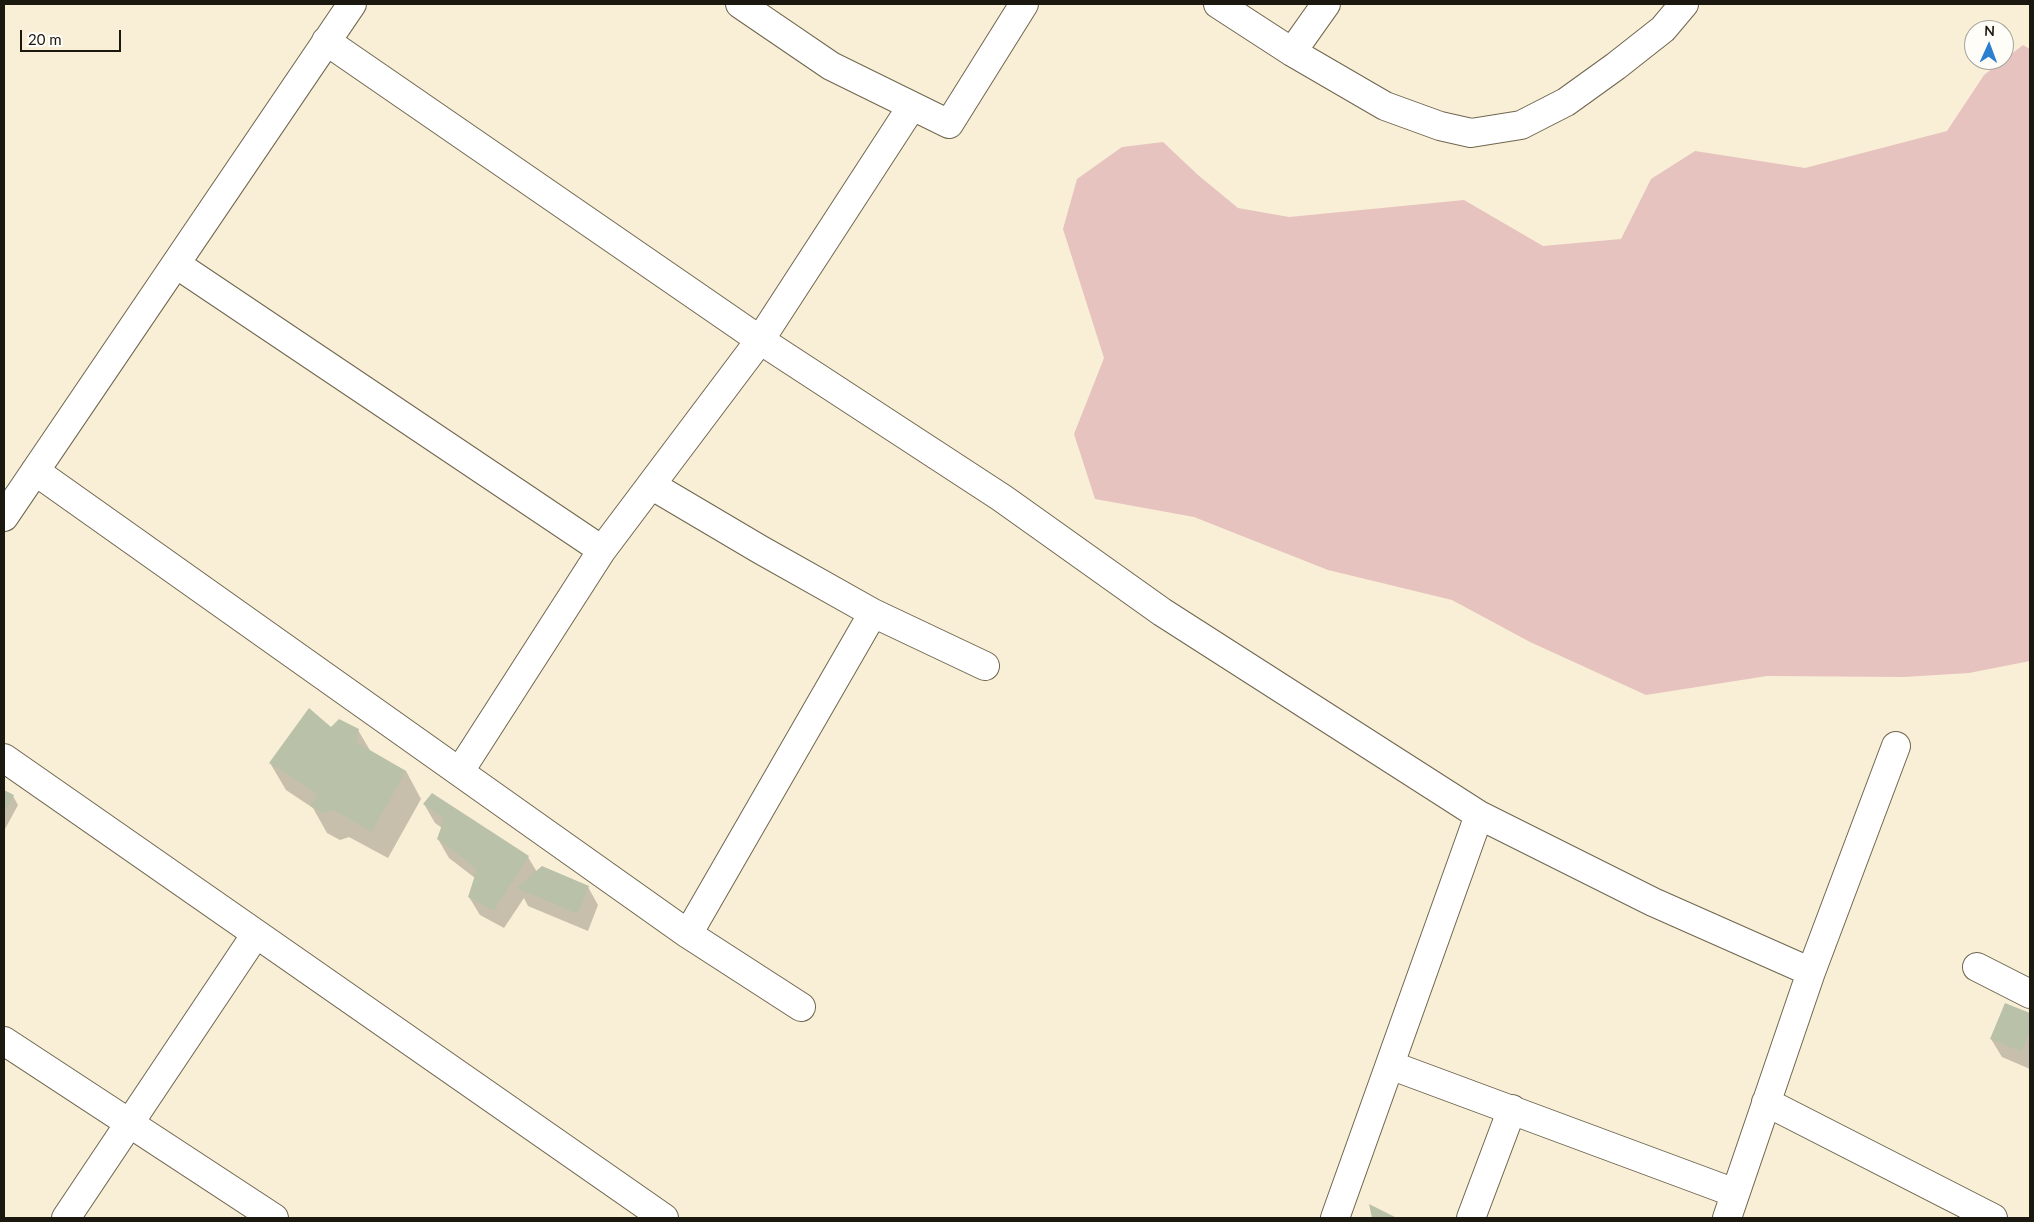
<!DOCTYPE html>
<html>
<head>
<meta charset="utf-8">
<style>
	body { margin:0 }
	#map { position:relative; width:2034px; height:1222px; overflow:hidden; background:#f9efd6; font-family:Lato,sans-serif }
	canvas { display:block }
	.frame { position:absolute; inset:0; border:5px solid #1b180f; pointer-events:none }
	.north { position:absolute; left:1964px; top:20px; width:50px; height:50px; box-sizing:border-box; background:#fffdf8; border:1px solid #a4a19b; border-radius:50%; rotate:2deg; font-size:14px; font-weight:700; line-height:20px; text-align:center; color:#1b180f }
	.north::after { content:''; display:block; margin:auto; width:18px; height:22px; background:#2a80ce; clip-path:polygon(50% 0,100% 100%,50% 72%,0 100%) }
	.scale { position:absolute; left:20px; top:30px; width:101px; height:22px; box-sizing:border-box; border:2px solid #1b180f; border-top:0; padding-left:6px; font-size:15px; line-height:18px; white-space:nowrap; color:#1b180f; -webkit-text-stroke:4px #fffdf8; paint-order:stroke }
</style>
</head>
<body>
<div id="map">
<canvas width="2034" height="1222"></canvas>
<div class="frame"></div>
<div class="north">N</div>
<div class="scale">20 m</div>
</div>
<script>
const ctx = document.querySelector('canvas').getContext('2d');
ctx.lineJoin = 'round';
function fill(path, color) { ctx.fillStyle = color; ctx.fill(path, 'evenodd'); }
const poly = rows => new Path2D(rows.map(r => 'M' + r).join(''));
function strokePath(path, color, width, dash) { ctx.strokeStyle = color; ctx.lineWidth = width; ctx.lineCap = dash ? 'butt' : 'round'; ctx.setLineDash(dash || []); ctx.stroke(path); }
const green = poly([
	[2023,45,2030,49,2030,661,1969,673,1904,677,1767,676,1646,695,1530,642,1452,600,1328,570,1194,517,1095,499,1074,434,1104,358,1063,229,1077,179,1122,147,1163,142,1198,175,1238,208,1289,217,1464,200,1543,246,1621,239,1651,179,1695,151,1805,168,1947,131,1984,75]
]);
const shadow = poly([
	[331,729,358,730,371,752,406,771,421,799,388,858,349,837,340,840,327,833,313,808,286,790,270,763],
	[4,792,13,796,18,805,5,829,4,829],
	[424,804,528,857,537,872,588,887,598,905,588,931,528,906,524,898,504,928,480,915,469,897,475,878,449,858,438,839,442,828,435,823],
	[2006,1004,2030,1014,2030,1069,2002,1057,1991,1039]
]);
const building = poly([
	[309,708,331,727,339,719,359,729,356,742,406,771,372,832,333,810,323,813,310,806,317,794,269,763],
	[4,790,14,795,4,814],
	[432,793,529,856,494,911,468,897,477,869,437,839,444,819,423,804],
	[542,866,589,886,578,914,516,888],
	[2005,1003,2030,1013,2030,1031,2021,1052,1990,1039],
	[1369,1204,1397,1218,1372,1218]
]);
const minor = poly([
	[740,4,831,66,949,124,1024,4],
	[1218,4,1292,52,1385,106,1440,126,1471,133,1521,125,1566,102,1616,66,1663,29,1684,4],
	[326,41,760,340,1002,498,1162,612,1479,815,1653,902,1811,972],
	[1292,52,1326,4],
	[176,264,602,550],
	[35,471,688,934,801,1007],
	[651,485,761,550,873,613,985,666],
	[4,517,352,4],
	[4,758,664,1218],
	[460,771,602,550,760,340,912,106],
	[688,934,873,613],
	[1977,967,2030,994],
	[4,1041,274,1218],
	[1390,1065,1735,1193],
	[1766,1102,1993,1218],
	[66,1218,256,934],
	[1335,1218,1479,815],
	[1471,1218,1512,1109],
	[1727,1218,1811,972,1896,746]
]);
fill(green, '#e6c3bf');
fill(shadow, '#0003');
fill(building, '#b9c1a9');
strokePath(minor, '#6f6650', 30);
strokePath(minor, '#fff', 28);
</script>
</body>
</html>
